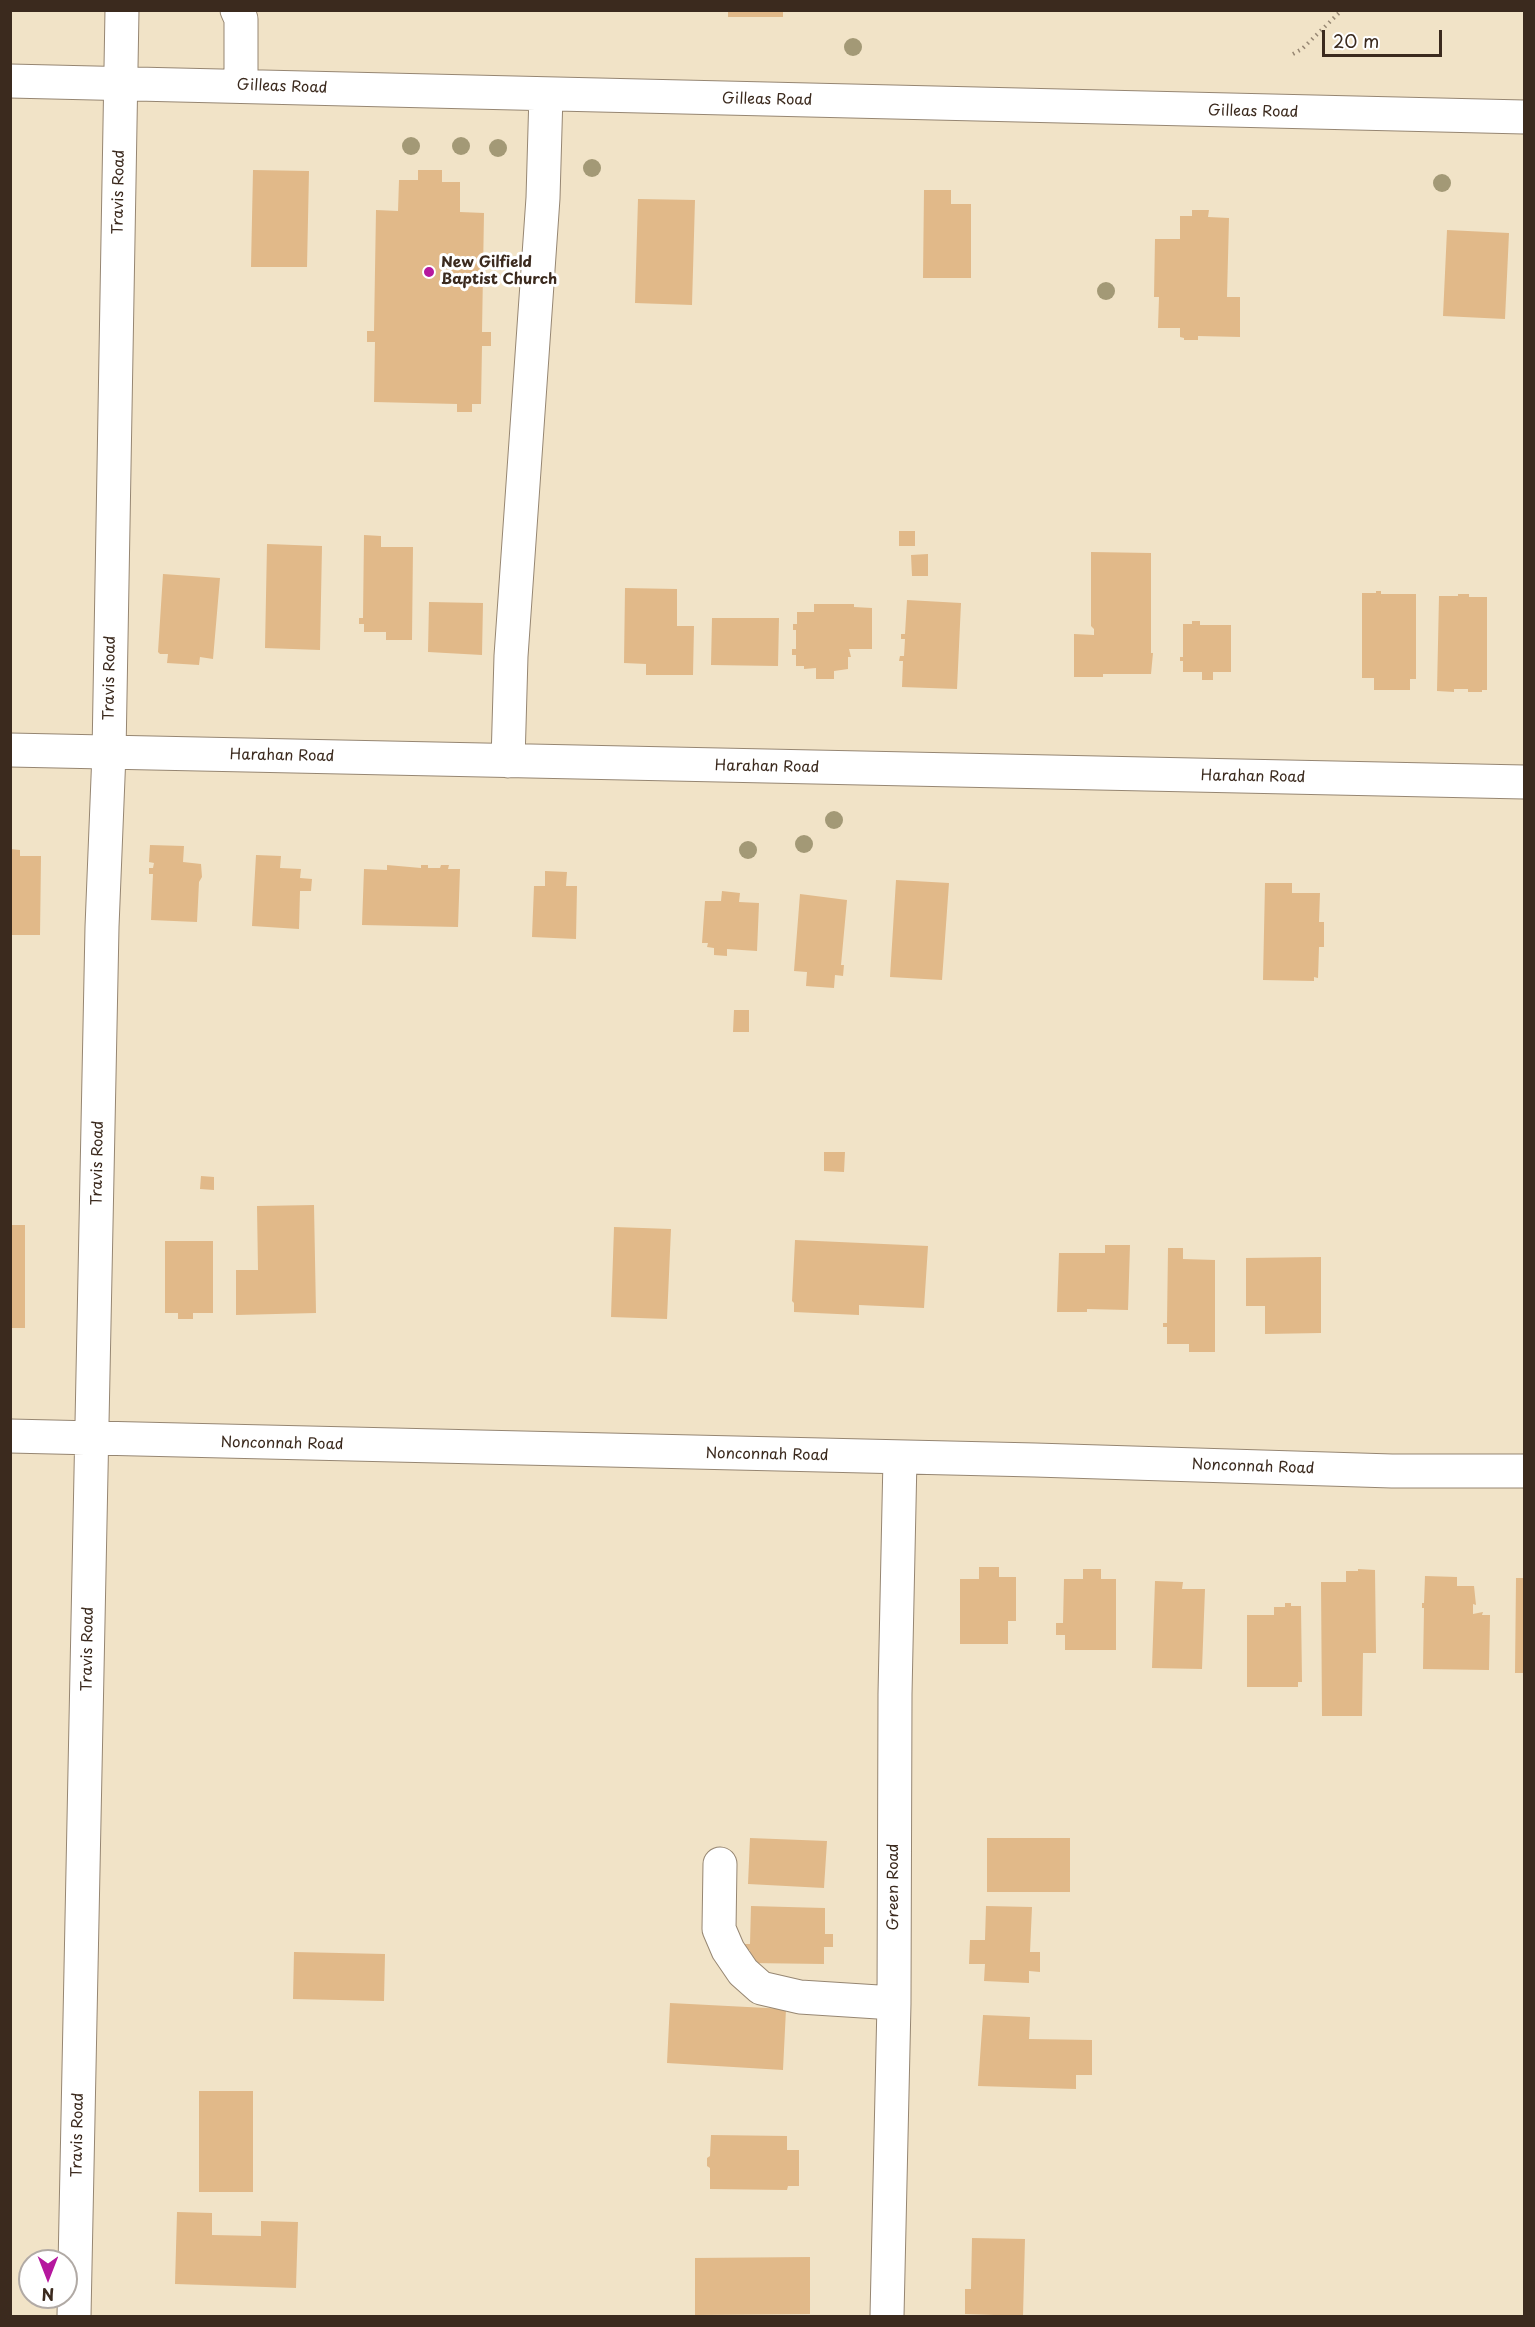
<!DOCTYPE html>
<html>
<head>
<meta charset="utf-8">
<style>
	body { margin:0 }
	#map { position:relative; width:1535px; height:2327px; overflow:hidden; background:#f1e3c7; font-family:"Playpen Sans",sans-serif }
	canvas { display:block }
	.frame { position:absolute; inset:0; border:12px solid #3b2a1e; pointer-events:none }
	.north { position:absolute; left:18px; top:2249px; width:60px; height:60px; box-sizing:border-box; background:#fff; border:2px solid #b1aaa5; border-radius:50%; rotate:180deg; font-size:16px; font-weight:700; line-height:24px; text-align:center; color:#3b2a1e }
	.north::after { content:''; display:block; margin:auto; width:21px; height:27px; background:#b5179e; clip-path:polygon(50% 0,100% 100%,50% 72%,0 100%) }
	.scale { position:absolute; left:1322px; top:30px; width:120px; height:27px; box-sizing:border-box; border:3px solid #3b2a1e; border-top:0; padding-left:8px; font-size:18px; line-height:21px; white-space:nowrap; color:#3b2a1e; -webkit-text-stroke:4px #fff; paint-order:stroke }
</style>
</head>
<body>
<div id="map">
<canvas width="1535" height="2327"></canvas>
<div class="frame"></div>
<div class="north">N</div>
<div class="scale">20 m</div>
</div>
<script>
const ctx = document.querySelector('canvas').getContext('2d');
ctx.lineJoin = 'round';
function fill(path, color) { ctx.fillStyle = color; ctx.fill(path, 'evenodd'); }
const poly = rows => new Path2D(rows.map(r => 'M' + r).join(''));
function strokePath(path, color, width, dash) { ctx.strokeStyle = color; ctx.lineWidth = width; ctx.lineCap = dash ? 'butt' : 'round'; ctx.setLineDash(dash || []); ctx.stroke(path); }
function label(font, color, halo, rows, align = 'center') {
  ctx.font = font + ' "Playpen Sans",sans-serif'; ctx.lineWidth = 6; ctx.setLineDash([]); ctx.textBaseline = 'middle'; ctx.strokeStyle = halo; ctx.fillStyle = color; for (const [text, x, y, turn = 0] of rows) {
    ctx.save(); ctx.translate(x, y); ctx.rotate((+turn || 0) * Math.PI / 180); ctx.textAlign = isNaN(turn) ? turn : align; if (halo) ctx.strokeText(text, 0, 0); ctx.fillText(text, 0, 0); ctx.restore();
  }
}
const building = poly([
	[728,10,783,10,783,17,728,17],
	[253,170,309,171,307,267,251,267],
	[418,170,442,170,442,182,460,182,460,212,484,213,482,332,491,332,491,346,482,346,481,404,472,404,472,412,457,412,457,404,374,402,375,342,367,342,367,331,374,331,376,210,398,211,399,180,418,180],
	[924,190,951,190,951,204,971,204,971,278,923,278],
	[638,199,695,200,692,305,635,303],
	[1192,210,1209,210,1208,217,1229,218,1227,297,1240,297,1240,337,1198,336,1198,340,1184,340,1184,338,1180,337,1180,328,1158,328,1159,297,1154,297,1155,239,1180,239,1180,216,1192,216],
	[1447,230,1509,233,1505,319,1443,316],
	[899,531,915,531,915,546,899,546],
	[364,535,381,536,381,547,413,547,412,640,386,640,386,632,364,632,364,624,359,624,359,618,363,618],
	[267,544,322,546,320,650,265,648],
	[1091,552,1151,553,1151,653,1153,653,1151,674,1103,674,1103,677,1074,677,1074,634,1094,635,1094,629,1091,626],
	[928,554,928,576,912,576,911,555],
	[163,574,220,578,213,659,200,657,199,665,167,663,168,654,160,654,158,652],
	[625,588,677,589,677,626,694,626,693,675,646,675,646,664,624,663],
	[1376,591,1381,591,1381,594,1416,594,1416,679,1410,679,1410,690,1374,690,1374,678,1362,678,1362,593,1376,593],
	[1458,594,1469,594,1469,597,1487,597,1487,690,1482,690,1482,692,1468,692,1468,689,1454,689,1454,692,1437,691,1439,596,1458,596],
	[907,600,961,603,957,689,902,687,903,661,899,661,900,656,904,656,905,639,901,639,901,634,905,634],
	[429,602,483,603,482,655,428,652],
	[814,604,854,604,854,607,872,608,872,649,849,649,851,657,848,657,848,669,834,671,834,679,816,679,816,668,804,669,804,666,796,666,796,655,792,655,792,649,796,649,796,630,793,630,793,624,797,624,797,612,814,612],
	[712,618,779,618,778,666,711,665],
	[1192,621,1200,621,1200,625,1231,625,1231,672,1213,672,1213,680,1202,680,1202,672,1183,672,1183,661,1180,661,1180,657,1183,657,1183,624,1192,624],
	[150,845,184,846,183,862,201,864,202,877,199,882,197,922,151,920,153,874,149,874,149,868,153,868,154,863,149,862],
	[10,849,20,850,20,856,41,856,40,935,10,935],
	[256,855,281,856,280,868,301,869,300,878,312,879,311,891,300,891,299,929,252,926],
	[387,865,421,868,421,865,428,865,428,868,440,868,441,865,449,865,448,869,460,869,458,927,362,925,364,869,387,870],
	[545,871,567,872,566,886,577,886,576,939,532,937,534,886,545,886],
	[896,880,949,883,942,980,890,977],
	[1265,883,1292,883,1292,893,1320,893,1319,922,1324,922,1324,947,1319,947,1318,978,1314,977,1314,981,1263,980],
	[722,891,740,893,739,902,759,903,757,951,727,949,727,956,714,955,714,948,707,947,708,943,702,943,705,901,721,901],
	[800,894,847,900,841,965,844,965,843,976,835,975,834,988,806,986,807,972,794,971],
	[734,1010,749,1010,749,1032,733,1032],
	[824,1152,845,1152,844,1172,824,1171],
	[201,1176,214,1177,214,1190,200,1189],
	[314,1205,316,1313,236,1315,236,1270,258,1270,257,1206],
	[10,1225,25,1225,25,1328,10,1328],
	[614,1227,671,1229,667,1319,611,1317],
	[795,1240,928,1246,924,1308,859,1305,859,1315,794,1312,794,1303,792,1301],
	[165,1241,213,1241,213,1313,193,1313,193,1319,178,1319,178,1313,165,1313],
	[1105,1245,1130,1245,1128,1310,1087,1309,1087,1312,1057,1312,1059,1253,1105,1253],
	[1168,1248,1183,1248,1183,1259,1215,1260,1215,1352,1189,1352,1189,1344,1167,1344,1167,1327,1163,1327,1163,1323,1167,1323],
	[1321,1257,1321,1333,1265,1334,1265,1306,1246,1306,1246,1258],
	[979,1567,999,1567,999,1577,1016,1577,1016,1621,1008,1621,1008,1644,960,1644,960,1579,979,1579],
	[1083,1569,1101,1569,1101,1579,1116,1579,1116,1650,1065,1650,1065,1635,1056,1635,1056,1623,1063,1623,1064,1579,1083,1579],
	[1358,1569,1375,1570,1376,1653,1363,1653,1362,1716,1322,1716,1321,1582,1346,1582,1346,1571,1358,1571],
	[1425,1576,1457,1577,1457,1586,1474,1586,1476,1605,1473,1604,1473,1614,1483,1612,1482,1615,1490,1615,1489,1670,1423,1669,1424,1608,1422,1608,1422,1603,1424,1603],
	[1516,1578,1524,1578,1524,1673,1515,1673],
	[1155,1581,1183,1582,1182,1589,1205,1589,1202,1669,1152,1668],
	[1285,1603,1291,1603,1291,1606,1301,1606,1302,1682,1298,1682,1298,1687,1247,1687,1247,1615,1274,1615,1274,1607,1285,1607],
	[750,1838,827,1841,824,1888,748,1884],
	[987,1838,1070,1838,1070,1892,987,1892],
	[751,1906,825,1908,825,1934,833,1934,833,1947,824,1947,824,1964,749,1963,750,1950,745,1950,745,1944,750,1944],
	[986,1906,1032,1907,1030,1952,1040,1952,1040,1972,1029,1971,1029,1983,984,1981,985,1964,969,1964,970,1940,985,1940],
	[294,1952,385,1954,384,2001,293,1999],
	[670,2003,786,2009,783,2070,667,2063],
	[983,2015,1030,2017,1029,2039,1092,2040,1092,2075,1076,2075,1076,2089,978,2086],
	[199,2091,253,2091,253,2192,199,2192],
	[711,2135,787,2136,787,2150,799,2150,799,2186,788,2186,787,2190,710,2189,710,2168,707,2166,707,2158,710,2156],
	[177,2212,212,2213,212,2235,261,2236,261,2221,298,2222,296,2288,175,2284],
	[972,2238,1025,2239,1023,2316,965,2314,965,2289,971,2289],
	[810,2257,810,2314,695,2315,695,2258]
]);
const path = poly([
	[1293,54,1302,49,1342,10]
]);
const minor = poly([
	[237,10,241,19,241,86],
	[10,81,1524,117],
	[10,750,1524,782],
	[508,761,511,656,543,198,546,94],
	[10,1436,1035,1460,1392,1471,1524,1471],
	[720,1864,719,1929,728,1950,743,1972,761,1988,800,1997,894,2003],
	[74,2316,102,927,109,753,122,10],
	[887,2316,894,2003,895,1694,900,1458]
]);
const trees = [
	[853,47],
	[411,146],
	[461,146],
	[498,148],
	[592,168],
	[1442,183],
	[1106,291],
	[834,820],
	[804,844],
	[748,850]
];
const markers = [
	[429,272,6,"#b5179e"]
];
const streetNames = [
	["Gilleas Road",282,87,2],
	["Gilleas Road",767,100,1],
	["Gilleas Road",1253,112,1],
	["Travis Road",119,192,-89],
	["Travis Road",110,678,-89],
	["Harahan Road",282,756,1],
	["Harahan Road",767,767,1],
	["Harahan Road",1253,777,1],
	["Travis Road",98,1163,-89],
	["Nonconnah Road",282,1444,1],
	["Nonconnah Road",767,1455,1],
	["Nonconnah Road",1253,1467,2],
	["Travis Road",88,1649,-89],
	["Green Road",894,1887,-90],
	["Travis Road",78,2135,-89]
];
const poiNames = [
	["New Gilfield",441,263],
	["Baptist Church",441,280]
];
fill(building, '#e1b989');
strokePath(minor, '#968672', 35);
strokePath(path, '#968672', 4, [1.5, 4.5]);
strokePath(minor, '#fff', 33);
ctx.fillStyle = '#a39976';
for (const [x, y] of trees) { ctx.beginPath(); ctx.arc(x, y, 9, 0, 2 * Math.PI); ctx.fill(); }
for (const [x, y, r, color] of markers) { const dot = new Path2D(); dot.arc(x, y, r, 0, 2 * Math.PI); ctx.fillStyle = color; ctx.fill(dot); strokePath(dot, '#fff', 2); }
label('15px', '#3b2a1e', '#fff', streetNames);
label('bold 15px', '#3b2a1e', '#fff', poiNames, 'left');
</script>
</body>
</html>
